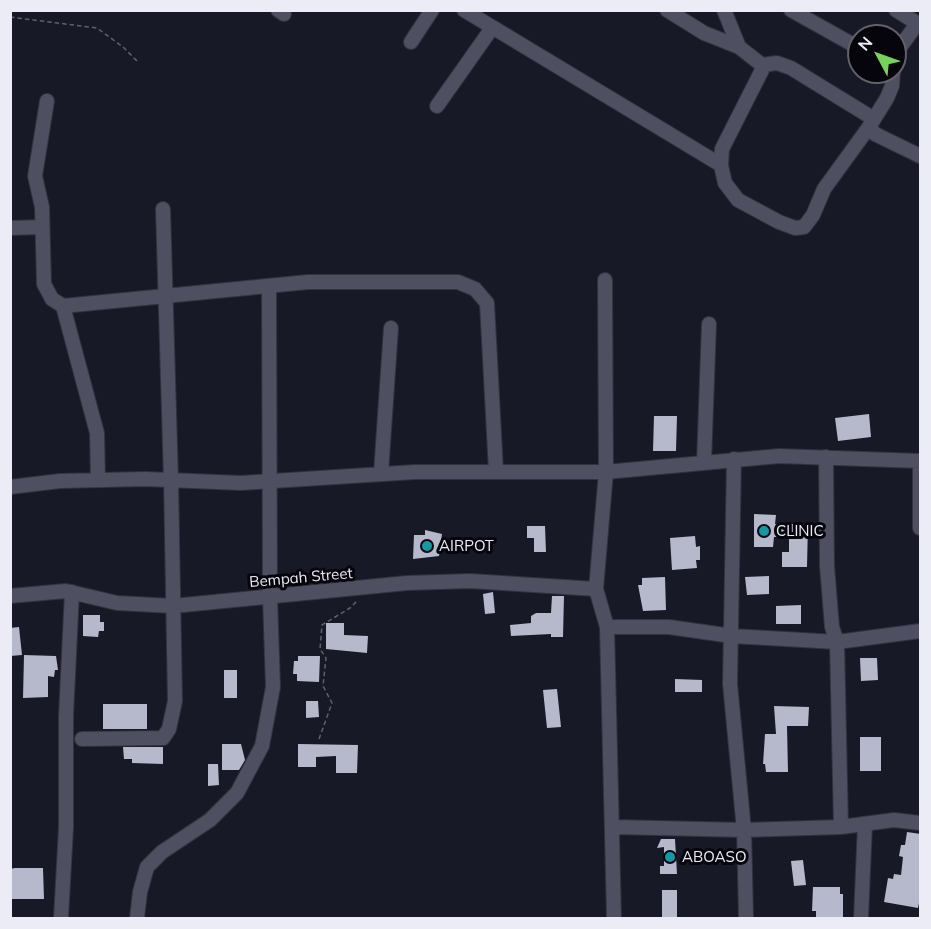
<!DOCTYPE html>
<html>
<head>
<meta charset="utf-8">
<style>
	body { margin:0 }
	#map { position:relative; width:931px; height:929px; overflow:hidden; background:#181927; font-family:Mulish,sans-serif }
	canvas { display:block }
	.frame { position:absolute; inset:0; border:12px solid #ebecf6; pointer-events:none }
	.north { position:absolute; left:847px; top:24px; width:60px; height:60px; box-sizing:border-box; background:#05050b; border:2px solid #616169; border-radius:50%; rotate:311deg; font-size:16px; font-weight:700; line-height:24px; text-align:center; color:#ebecf6 }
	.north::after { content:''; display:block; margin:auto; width:21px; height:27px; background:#78d158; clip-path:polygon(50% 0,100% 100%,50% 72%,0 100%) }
</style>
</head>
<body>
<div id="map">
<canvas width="931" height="929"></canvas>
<div class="frame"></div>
<div class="north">N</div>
</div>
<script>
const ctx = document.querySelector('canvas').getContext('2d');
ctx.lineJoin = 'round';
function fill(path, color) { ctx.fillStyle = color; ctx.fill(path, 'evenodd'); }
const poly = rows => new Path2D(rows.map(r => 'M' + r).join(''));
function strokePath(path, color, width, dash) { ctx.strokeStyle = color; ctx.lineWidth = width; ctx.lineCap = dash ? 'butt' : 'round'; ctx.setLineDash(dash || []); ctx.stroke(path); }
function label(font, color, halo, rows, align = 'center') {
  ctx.font = font + ' Mulish,sans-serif'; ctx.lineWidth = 6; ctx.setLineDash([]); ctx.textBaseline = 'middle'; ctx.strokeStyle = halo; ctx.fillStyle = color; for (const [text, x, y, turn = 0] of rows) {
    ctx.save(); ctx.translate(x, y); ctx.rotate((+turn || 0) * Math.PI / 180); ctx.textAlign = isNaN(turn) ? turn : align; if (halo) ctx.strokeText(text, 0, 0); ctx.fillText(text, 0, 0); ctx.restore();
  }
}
const building = poly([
	[869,414,871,437,838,441,835,418],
	[654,416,677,416,676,451,653,451],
	[754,514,776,515,775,524,808,524,807,567,782,567,782,552,789,552,789,537,774,537,773,547,754,547],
	[527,526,545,526,546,552,534,552,534,538,527,538],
	[425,530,442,534,439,556,413,559,414,535,425,535],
	[695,536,696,547,700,546,700,560,696,560,697,568,672,570,670,538],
	[769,576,769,594,747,595,745,577],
	[665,577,666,610,643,611,638,585,642,585,642,578],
	[493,592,495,613,485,614,483,594],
	[552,596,564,596,563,637,551,637,551,634,511,636,510,625,531,623,531,616,536,613,551,613],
	[801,605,801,624,776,624,776,606],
	[83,615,100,615,100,622,104,622,104,631,99,631,98,637,83,636],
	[326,623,344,623,344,635,368,636,367,653,326,649],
	[19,627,22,655,10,656,10,628],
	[24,655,56,656,58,670,55,670,54,677,48,676,48,697,23,698],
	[298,656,320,656,319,682,297,681,297,674,293,674,294,661,298,661],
	[860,658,877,658,878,680,861,681],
	[224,670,237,670,237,698,224,698],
	[675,679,702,680,702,692,675,692],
	[557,689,561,727,547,728,543,690],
	[306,701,318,701,319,717,306,718],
	[103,704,147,704,147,729,103,729],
	[774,706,809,707,808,726,787,726,788,772,766,772,765,764,763,764,765,734,776,734],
	[860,737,881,737,881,771,860,771],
	[222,744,241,744,245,760,239,770,222,770],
	[298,744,358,745,357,773,336,773,336,756,316,757,316,767,298,767],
	[123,747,163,747,163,764,132,763,132,759,124,759],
	[208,764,218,764,219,785,208,786],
	[907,832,921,834,921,893,918,908,884,902,888,878,893,879,894,874,901,875,903,857,899,856,901,845,905,845],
	[661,839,675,839,677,874,660,874,660,866,664,866,664,847,657,848],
	[803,860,806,885,794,886,791,861],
	[15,868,43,868,44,899,10,899,10,869],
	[813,887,840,887,840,894,843,894,843,917,816,918,816,911,812,911],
	[662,890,677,890,677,918,662,918]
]);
const path = poly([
	[10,17,97,28,123,47,138,62],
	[319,739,332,703,323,686,326,658,320,649,322,625,350,608,357,601]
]);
const minor = poly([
	[278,10,284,14],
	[464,10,721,165],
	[667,10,704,33,739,47,762,65,762,70,722,149,721,165,725,183,738,200,779,222,795,228,804,227,813,215,824,189,869,127],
	[724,10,739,47],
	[791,10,859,48],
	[896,10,920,25],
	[411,42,432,10],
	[895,54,917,24],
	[762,65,777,63,791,68,874,119],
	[893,72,892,86,887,98,869,127,875,134,920,156],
	[47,101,35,176,42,207,44,284,52,299,63,306,97,433,98,480],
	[437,106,492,28],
	[10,228,41,227],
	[605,280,606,472,596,589,607,627,614,918],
	[63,306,308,282,458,282,475,289,487,303,496,471],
	[826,457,827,566,832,627,837,642,841,827],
	[734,459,730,684,744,830,746,918],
	[704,462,709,324],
	[920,465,920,528],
	[381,473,391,328],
	[10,487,60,481,145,479,241,483,415,472,606,472,779,456,920,461],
	[10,596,66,591,117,603,173,606,407,583,470,581,596,589],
	[607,627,669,627,732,636,837,642,920,631],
	[82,739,163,738,169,729,175,701,171,480,163,209],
	[614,827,744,830,841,827,894,820,920,823],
	[61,918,66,828,66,716,72,592],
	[137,918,140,892,147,867,162,852,210,820,237,793,262,746,273,687,270,597,269,287],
	[861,918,865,824]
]);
const markers = [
	[764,531,6,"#0f9aa8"],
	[427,546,6,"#0f9aa8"],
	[670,857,6,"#0f9aa8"]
];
const poiNames = [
	["CLINIC",776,531],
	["AIRPOT",439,546],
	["ABOASO",682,857]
];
const streetNames = [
	["Bempah Street",301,578,-5]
];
fill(building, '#b6b8cb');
strokePath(minor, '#33333e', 16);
strokePath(path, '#5f606d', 1.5, [4.5, 3]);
strokePath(minor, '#4e4f60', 14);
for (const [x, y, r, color] of markers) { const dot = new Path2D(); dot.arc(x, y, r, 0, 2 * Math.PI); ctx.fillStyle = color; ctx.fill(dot); strokePath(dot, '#05050b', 2); }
label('15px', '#ebecf6', '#05050b', poiNames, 'left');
label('15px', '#ebecf6', '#05050b', streetNames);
</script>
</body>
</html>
